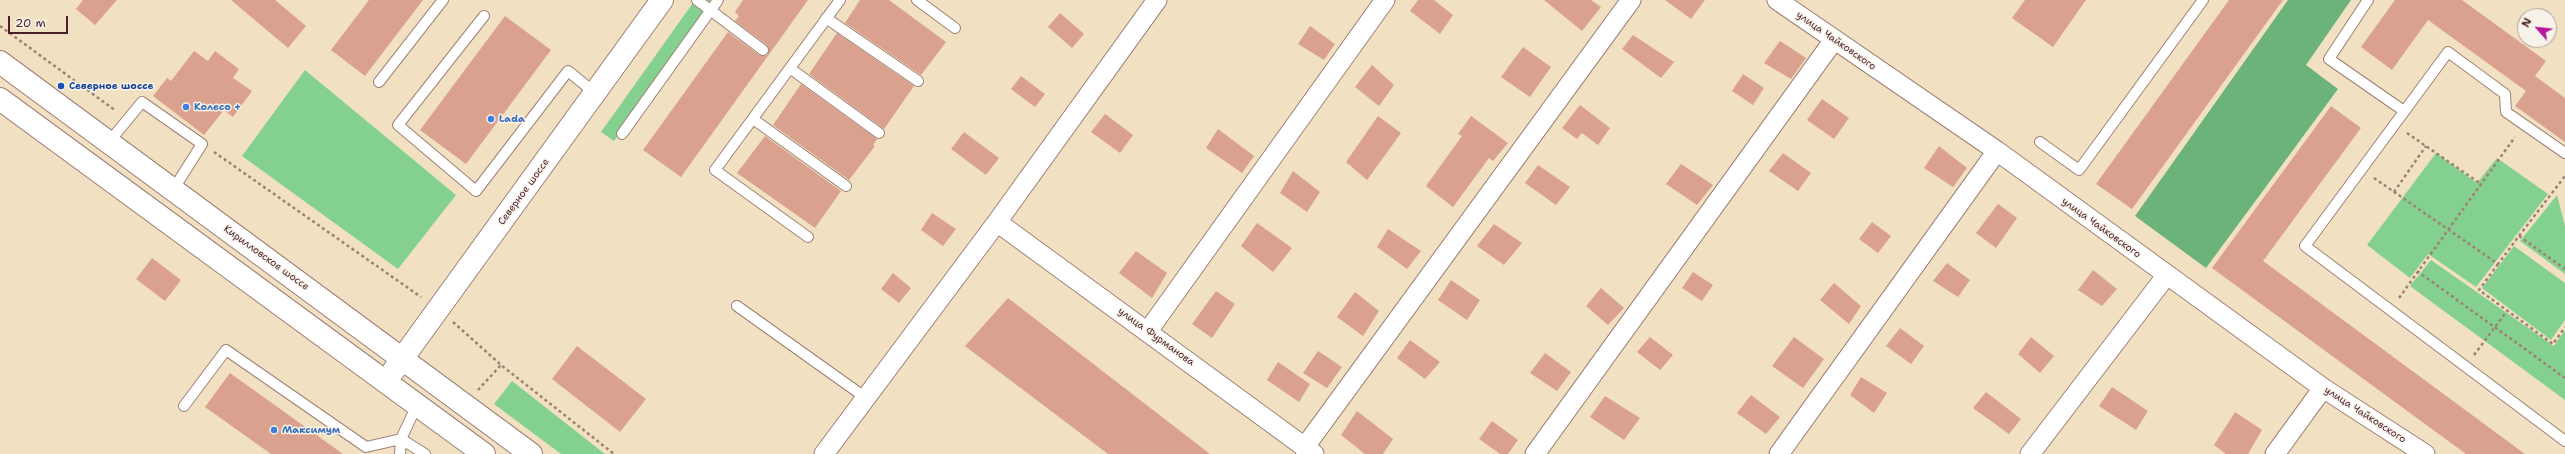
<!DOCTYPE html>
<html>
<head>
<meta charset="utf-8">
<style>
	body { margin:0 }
	#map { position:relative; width:2565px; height:454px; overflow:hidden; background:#f1e1c2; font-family:"Shantell Sans",sans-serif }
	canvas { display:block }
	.north { position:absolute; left:2517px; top:8px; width:40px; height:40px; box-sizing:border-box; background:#f7f3e8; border:1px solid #b29e9c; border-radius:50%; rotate:297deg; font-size:11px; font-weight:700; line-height:16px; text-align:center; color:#4a1f2b }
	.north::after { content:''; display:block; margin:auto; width:14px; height:18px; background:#b5179e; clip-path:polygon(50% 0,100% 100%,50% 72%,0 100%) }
	.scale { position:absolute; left:8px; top:16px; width:60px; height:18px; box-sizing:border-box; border:2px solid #4a1f2b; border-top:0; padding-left:5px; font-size:12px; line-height:14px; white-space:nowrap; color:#4a1f2b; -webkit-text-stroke:3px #f7f3e8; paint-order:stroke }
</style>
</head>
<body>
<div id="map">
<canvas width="2565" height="454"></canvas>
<div class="north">N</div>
<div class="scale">20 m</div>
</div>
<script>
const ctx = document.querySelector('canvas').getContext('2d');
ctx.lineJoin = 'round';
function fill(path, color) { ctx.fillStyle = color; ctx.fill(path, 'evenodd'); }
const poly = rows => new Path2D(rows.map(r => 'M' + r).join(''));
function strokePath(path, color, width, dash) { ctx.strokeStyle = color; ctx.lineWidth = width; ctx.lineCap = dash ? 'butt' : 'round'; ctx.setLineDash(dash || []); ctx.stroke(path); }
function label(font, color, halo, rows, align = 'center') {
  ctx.font = font + ' "Shantell Sans",sans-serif'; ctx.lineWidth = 3; ctx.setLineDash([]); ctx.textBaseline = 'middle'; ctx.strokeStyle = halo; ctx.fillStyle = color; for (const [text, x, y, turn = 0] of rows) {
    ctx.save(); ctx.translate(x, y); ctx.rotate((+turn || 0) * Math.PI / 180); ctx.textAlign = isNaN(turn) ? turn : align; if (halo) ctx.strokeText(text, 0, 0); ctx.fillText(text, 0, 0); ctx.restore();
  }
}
const green = poly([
	[695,0,711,0,614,141,601,132],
	[305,70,456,195,398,269,242,156],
	[2436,153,2477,183,2497,158,2548,194,2476,287,2428,254,2410,278,2367,245],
	[2557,195,2565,226,2565,274,2520,241],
	[2514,246,2565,283,2565,320,2551,340,2482,288],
	[2431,260,2554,346,2565,330,2565,400,2410,286],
	[512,381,605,454,561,454,494,404]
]);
const forest = poly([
	[2288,0,2351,0,2306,65,2338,89,2206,268,2135,216]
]);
const building = poly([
	[83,0,117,0,95,25,76,9],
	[231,0,275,0,306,26,288,48],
	[369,0,423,0,365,76,331,50],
	[743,0,808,0,681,177,643,150,728,32,759,55,765,56,768,54,767,45,735,21,739,16,735,12],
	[860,0,889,0,946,42,921,75,845,23],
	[1418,0,1434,0,1453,15,1440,34,1410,11],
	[1544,0,1591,0,1601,7,1582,31],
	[1665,0,1705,0,1691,19],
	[2025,0,2086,0,2053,47,2012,18],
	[2229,0,2283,0,2132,209,2096,184],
	[2395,0,2462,0,2546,61,2535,76,2565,98,2565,142,2515,106,2526,91,2428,20,2392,70,2361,47],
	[1060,13,1084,34,1072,48,1048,27],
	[505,16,551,50,466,164,420,130],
	[1310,26,1335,44,1324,60,1298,44],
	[837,33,914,86,884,129,809,74],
	[1633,35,1674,62,1661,78,1622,49],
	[1780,41,1806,58,1791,79,1764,63],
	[1523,47,1551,67,1530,97,1501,77],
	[194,51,208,61,215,51,239,69,233,78,252,91,233,117,224,110,204,135,153,96,167,78,171,81],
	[1372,65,1394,85,1379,106,1355,87],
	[1743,74,1764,88,1753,105,1732,91],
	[1021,76,1045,94,1035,107,1011,89],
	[801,84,877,139,873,145,875,146,849,180,773,125],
	[1822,99,1849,118,1834,139,1807,120],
	[1580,105,1610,128,1598,145,1582,133,1577,139,1562,128],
	[2331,106,2361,128,2263,261,2525,454,2466,454,2212,268],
	[1105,114,1133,135,1120,153,1091,132],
	[1378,116,1401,133,1367,180,1346,162],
	[1471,116,1508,143,1493,161,1489,158,1453,207,1426,186,1462,136,1458,134],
	[1218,129,1254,156,1242,173,1206,148],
	[964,132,999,158,986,175,951,149],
	[765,136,841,191,815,228,737,173],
	[1939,146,1967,168,1953,187,1924,168],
	[1783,153,1811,173,1798,191,1769,171],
	[1681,164,1713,185,1697,205,1666,184],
	[1538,165,1570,187,1556,205,1525,183],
	[1293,171,1320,192,1307,212,1280,193],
	[1998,204,2017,218,1996,248,1976,233],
	[932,213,956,229,943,246,921,230],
	[1872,222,1891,236,1878,253,1859,239],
	[1257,223,1292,248,1273,272,1241,246],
	[1494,224,1522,243,1504,265,1477,246],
	[1388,229,1421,251,1407,269,1377,247],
	[1136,251,1167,273,1152,298,1119,273],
	[152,258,181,280,165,301,136,279],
	[1947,263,1970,280,1958,297,1933,281],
	[2093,270,2117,289,2102,306,2078,290],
	[1693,272,1713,285,1702,301,1682,288],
	[893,273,911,288,899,303,881,289],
	[1451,280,1480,300,1467,320,1438,300],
	[1834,283,1861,306,1849,324,1820,300],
	[1601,288,1624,308,1608,325,1586,306],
	[1216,291,1235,304,1212,338,1192,324],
	[1355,292,1379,311,1363,336,1337,317],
	[1008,298,1210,454,1108,454,965,346],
	[1900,328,1924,346,1911,364,1886,346],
	[1650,337,1673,355,1660,370,1637,352],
	[1794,337,1824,359,1803,388,1772,366],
	[2031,337,2054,356,2040,373,2018,354],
	[1410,340,1440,362,1425,379,1397,358],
	[577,346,646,399,620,432,552,379],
	[1318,351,1342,367,1327,388,1303,373],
	[1545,353,1571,372,1557,391,1530,373],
	[1278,362,1310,384,1299,402,1267,380],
	[230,373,343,454,271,454,205,407],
	[1861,377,1887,393,1874,413,1850,395],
	[2112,387,2148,411,2136,430,2099,406],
	[1986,392,2021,419,2009,434,1973,408],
	[1751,395,1780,417,1766,434,1737,413],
	[1605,396,1640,418,1624,440,1590,417],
	[1357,411,1393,439,1383,454,1365,454,1341,435],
	[2235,412,2262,430,2248,454,2226,454,2214,445],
	[1492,421,1518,440,1508,454,1500,454,1479,439]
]);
const path = poly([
	[0,26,116,111],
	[2407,133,2481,184],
	[214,152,421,297],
	[2374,178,2498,264,2519,236,2565,269],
	[2394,192,2426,146],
	[2519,236,2565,176],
	[2498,264,2479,290,2553,344,2565,327],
	[2417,271,2565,378],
	[2399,298,2515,137],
	[453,322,501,365,614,454],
	[2474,355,2507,311],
	[478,390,501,365]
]);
const lane = poly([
	[697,0,763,50],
	[917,0,955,28],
	[2368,0,2329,59,2404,111],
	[484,16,398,125,476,191,568,71,595,93],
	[826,18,918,81],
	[791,69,879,133],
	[379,82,443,0],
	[753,119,846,186],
	[622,134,718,0],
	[109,142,142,102,202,144,173,190],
	[2040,142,2079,170,2203,0],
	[2565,153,2506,112,2505,94,2448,52,2305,246,2565,441],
	[808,237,715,170,840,0],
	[737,306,866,398],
	[184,406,226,350,366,447,401,439,425,454],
	[400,454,401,439,417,405]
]);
const street = poly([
	[1777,0,1997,151,2323,388,2425,454],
	[997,222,1314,454],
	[1148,331,1385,0],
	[1304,448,1631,0],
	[824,454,997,222,1157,0],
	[1535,454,1834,40],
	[1779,454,1997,151],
	[2030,454,2166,276],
	[2275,454,2323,388]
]);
const primary = poly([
	[0,62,531,454],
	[0,99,484,454],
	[394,370,662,0]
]);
const markers = [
	[61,86,4,"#1a4fb4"],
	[186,107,4,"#3f7fe0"],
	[491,119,4,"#3f7fe0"],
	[274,430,4,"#3f7fe0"]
];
const streetNames = [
	["улица Чайковского",1836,41,35],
	["Северное шоссе",524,192,-54],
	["улица Чайковского",2101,228,36],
	["Кирилловское шоссе",266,258,36],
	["улица Фурманова",1156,337,36],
	["улица Чайковского",2365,415,33]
];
const transitNames = [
	["Северное шоссе",69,86]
];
const shopNames = [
	["Колесо +",194,107],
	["Lada",499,119],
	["Максимум",282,430]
];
fill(green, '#84d18f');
fill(forest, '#6bb37a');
fill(building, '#daa18e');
strokePath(lane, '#9e8076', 12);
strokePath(street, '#9e8076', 21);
strokePath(primary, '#9e8076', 24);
strokePath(path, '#9e8076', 2.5, [3, 3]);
strokePath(lane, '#fff', 10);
strokePath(street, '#fff', 19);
strokePath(primary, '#fff', 22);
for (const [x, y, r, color] of markers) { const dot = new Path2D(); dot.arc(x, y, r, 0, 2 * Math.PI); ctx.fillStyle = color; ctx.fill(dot); strokePath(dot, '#f7f3e8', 1.5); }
label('10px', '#4a1f2b', '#f7f3e8', streetNames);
label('bold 10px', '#164399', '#f7f3e8', transitNames, 'left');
label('bold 10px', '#366cbe', '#f7f3e8', shopNames, 'left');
</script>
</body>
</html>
